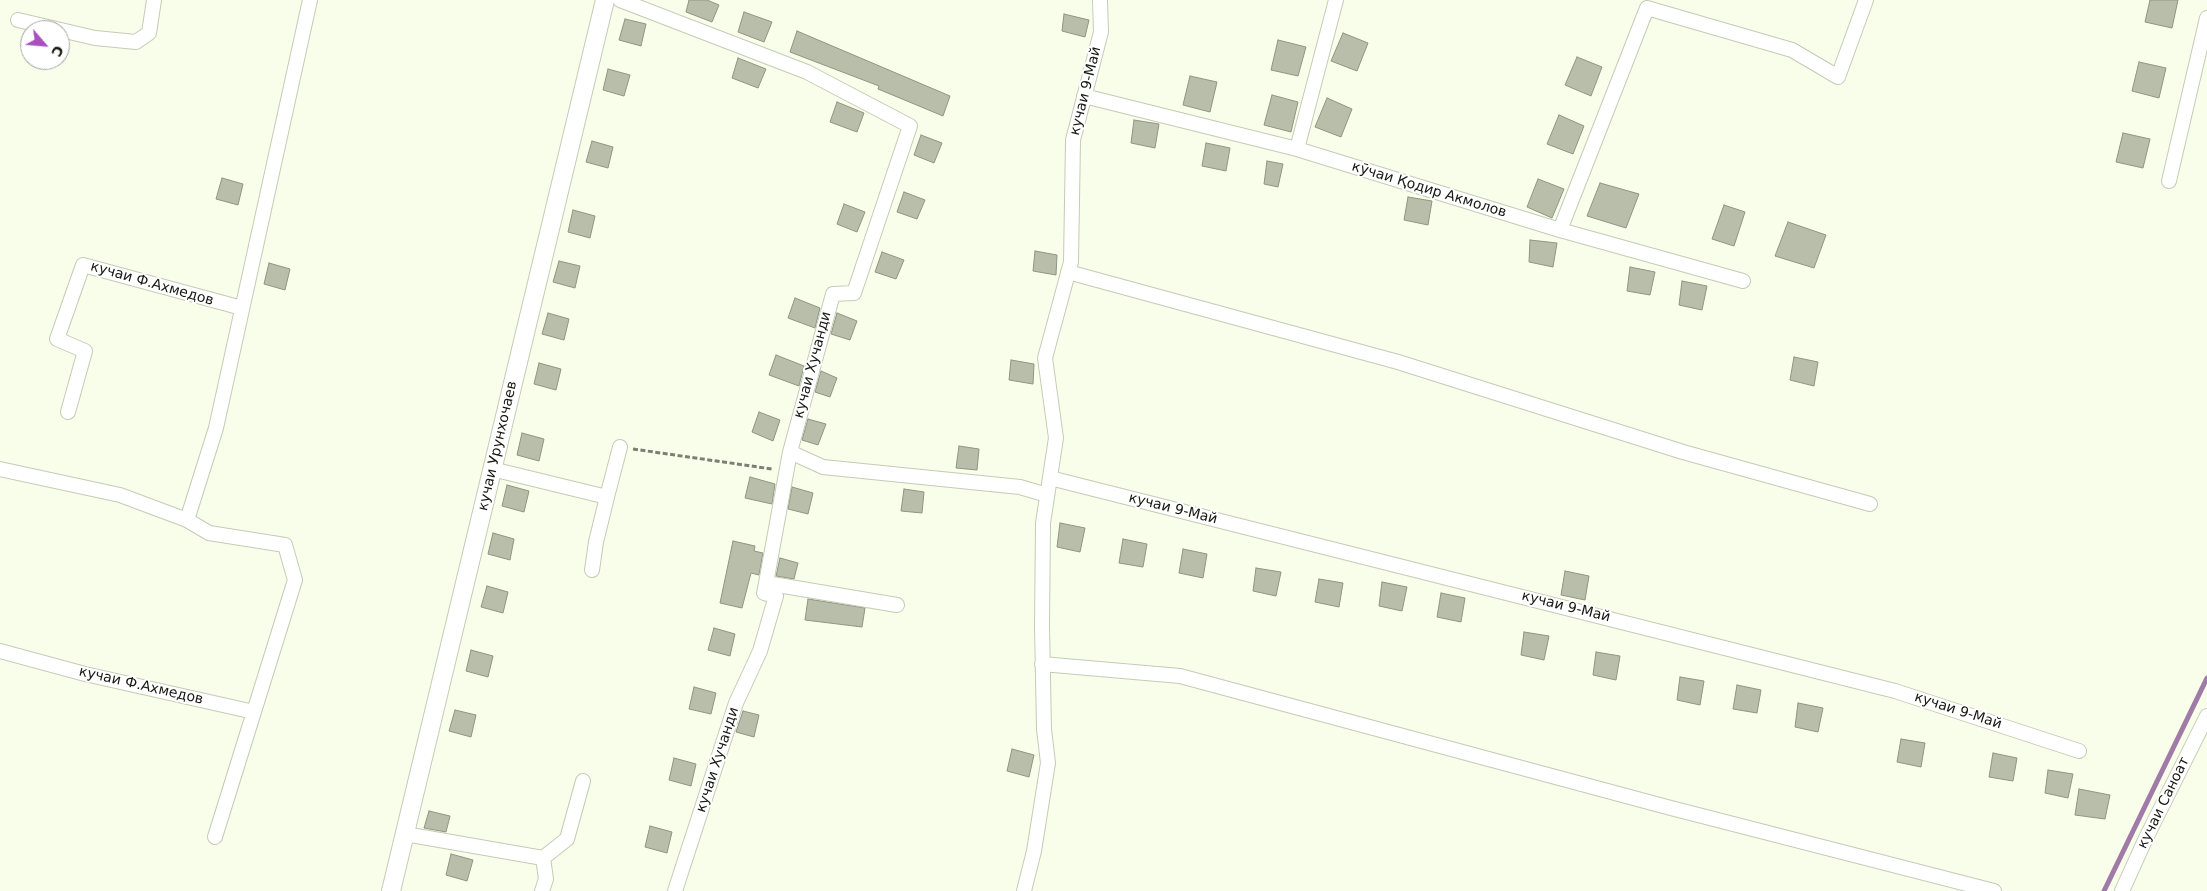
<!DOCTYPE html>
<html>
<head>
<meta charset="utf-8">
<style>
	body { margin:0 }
	#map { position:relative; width:2207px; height:891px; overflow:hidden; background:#f8fee9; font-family:"DejaVu Sans",sans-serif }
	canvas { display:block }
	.north { position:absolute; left:20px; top:20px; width:50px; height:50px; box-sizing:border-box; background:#fff; border:1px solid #a2a3a0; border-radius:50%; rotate:117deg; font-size:14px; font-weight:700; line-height:20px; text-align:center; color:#161811 }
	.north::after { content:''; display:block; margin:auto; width:18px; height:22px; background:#a750be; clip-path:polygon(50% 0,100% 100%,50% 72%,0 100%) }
</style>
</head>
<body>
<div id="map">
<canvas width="2207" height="891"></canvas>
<div class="north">С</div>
</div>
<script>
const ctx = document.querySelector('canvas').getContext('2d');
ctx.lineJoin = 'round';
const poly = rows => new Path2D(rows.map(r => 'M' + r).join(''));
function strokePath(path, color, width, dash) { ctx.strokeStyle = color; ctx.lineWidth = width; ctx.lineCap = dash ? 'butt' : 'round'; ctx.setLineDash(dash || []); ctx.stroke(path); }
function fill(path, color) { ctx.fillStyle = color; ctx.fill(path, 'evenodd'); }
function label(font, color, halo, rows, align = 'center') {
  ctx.font = font + ' "DejaVu Sans",sans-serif'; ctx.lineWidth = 4; ctx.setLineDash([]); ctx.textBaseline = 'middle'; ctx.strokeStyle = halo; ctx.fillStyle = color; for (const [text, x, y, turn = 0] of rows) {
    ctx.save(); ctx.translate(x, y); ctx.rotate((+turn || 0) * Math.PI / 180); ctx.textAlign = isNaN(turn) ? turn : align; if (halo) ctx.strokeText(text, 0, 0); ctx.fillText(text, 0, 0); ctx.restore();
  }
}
const stream = poly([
	[2104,891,2207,678]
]);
const building = poly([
	[689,0,707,0,719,5,712,22,686,12,689,0],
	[2150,0,2178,0,2172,28,2145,22,2150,0],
	[744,12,772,22,764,42,738,32,744,12],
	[1064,14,1089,20,1085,37,1062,31,1064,14],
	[625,19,646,24,641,46,619,40,625,19],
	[797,31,950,96,943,116,878,89,879,86,790,52,797,31],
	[1343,33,1368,43,1357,71,1331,61,1343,33],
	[1278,40,1306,47,1298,76,1271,70,1278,40],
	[1577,57,1602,67,1591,96,1565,85,1577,57],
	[738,58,766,69,758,88,732,78,738,58],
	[2139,62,2166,68,2159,98,2132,91,2139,62],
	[608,69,630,75,624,96,603,90,608,69],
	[1190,76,1217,82,1210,112,1183,105,1190,76],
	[1272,95,1298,102,1291,132,1264,125,1272,95],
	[1327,98,1352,109,1341,137,1315,127,1327,98],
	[837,102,864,113,857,132,830,122,837,102],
	[1559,115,1584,126,1573,154,1547,144,1559,115],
	[1134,120,1159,124,1155,148,1131,143,1134,120],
	[2123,133,2150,139,2143,168,2116,162,2123,133],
	[921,135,942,143,934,163,914,155,921,135],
	[592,141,613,147,608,168,586,162,592,141],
	[1206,143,1230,148,1226,171,1202,166,1206,143],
	[1267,161,1283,164,1278,187,1264,184,1267,161],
	[222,178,243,184,238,205,216,199,222,178],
	[1538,179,1564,189,1552,218,1527,207,1538,179],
	[1600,183,1639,194,1626,228,1587,216,1600,183],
	[904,192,925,200,917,219,897,212,904,192],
	[1408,197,1432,201,1428,225,1404,220,1408,197],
	[844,204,865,212,857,232,837,224,844,204],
	[1724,205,1745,212,1734,246,1712,239,1724,205],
	[573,210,595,216,590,238,568,232,573,210],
	[1788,222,1826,235,1814,268,1775,256,1788,222],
	[1530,240,1557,243,1553,267,1529,262,1530,240],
	[1035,251,1057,255,1056,275,1033,271,1035,251],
	[882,252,904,260,896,279,875,272,882,252],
	[559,261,580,266,575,288,553,282,559,261],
	[269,263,290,269,285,290,264,284,269,263],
	[1630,267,1655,272,1650,295,1627,291,1630,267],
	[1682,281,1707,286,1702,310,1679,305,1682,281],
	[795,298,820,308,815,328,788,318,795,298],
	[548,313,569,319,564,340,542,334,548,313],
	[837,313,857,321,850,340,831,334,837,313],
	[776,355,804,366,799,386,769,375,776,355],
	[1794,357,1818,362,1814,386,1790,380,1794,357],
	[1011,360,1034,364,1033,384,1009,380,1011,360],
	[539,363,561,369,556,390,534,384,539,363],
	[821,371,837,378,830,397,815,392,821,371],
	[759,412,780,420,773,441,752,432,759,412],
	[808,419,826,424,818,445,802,440,808,419],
	[522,433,544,439,539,461,517,455,522,433],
	[959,446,979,449,977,470,956,468,959,446],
	[750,477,775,484,772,504,745,498,750,477],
	[507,485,529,491,524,512,502,506,507,485],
	[792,487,813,493,808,514,788,509,792,487],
	[904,489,924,492,922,513,901,511,904,489],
	[1060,523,1085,528,1080,552,1057,547,1060,523],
	[493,533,514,539,510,560,488,554,493,533],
	[1123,539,1147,544,1143,567,1119,563,1123,539],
	[733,541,755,546,754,551,763,553,759,575,751,573,742,608,720,603,733,541],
	[1183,549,1207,554,1203,578,1179,573,1183,549],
	[780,558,798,563,794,579,776,576,780,558],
	[1256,568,1281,572,1276,596,1253,591,1256,568],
	[1565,571,1589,576,1585,600,1561,595,1565,571],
	[1319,579,1343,583,1339,607,1315,602,1319,579],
	[1382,582,1407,587,1402,611,1379,606,1382,582],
	[487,586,508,592,503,613,481,607,487,586],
	[1441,593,1465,598,1461,622,1437,617,1441,593],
	[808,599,865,608,862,627,805,620,808,599],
	[714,628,735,634,730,656,708,650,714,628],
	[1524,632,1549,636,1544,660,1521,655,1524,632],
	[471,650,493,656,488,677,466,671,471,650],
	[1596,652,1620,656,1616,680,1593,675,1596,652],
	[1680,677,1704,681,1700,705,1677,700,1680,677],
	[1737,685,1761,690,1757,713,1733,709,1737,685],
	[694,687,716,693,711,714,689,709,694,687],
	[1798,703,1823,708,1818,732,1795,727,1798,703],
	[455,710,476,715,471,737,449,731,455,710],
	[743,711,759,715,754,737,736,732,743,711],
	[1901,739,1925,743,1921,767,1897,762,1901,739],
	[1012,749,1034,755,1029,777,1007,771,1012,749],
	[1993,753,2017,758,2013,781,1989,777,1993,753],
	[674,758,696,764,691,786,669,780,674,758],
	[2048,770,2073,774,2068,798,2045,793,2048,770],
	[2079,789,2110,795,2105,819,2075,815,2079,789],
	[429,811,450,816,446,832,424,828,429,811],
	[650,826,672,832,667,853,645,847,650,826],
	[451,854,473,860,467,881,446,875,451,854]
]);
const path = poly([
	[633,449,772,469]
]);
const minor = poly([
	[620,0,807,72,910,126,854,293,833,294,790,452,766,583,764,593,776,596,760,651,736,703,675,891],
	[18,20,95,38,136,42,149,33,154,0],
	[1084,96,1297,149,1560,230,1743,281],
	[1297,149,1336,0],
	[2169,181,2207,18],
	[1560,230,1647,8,1792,50,1838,77,1866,0],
	[1068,272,1398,362,1683,452,1870,504],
	[68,412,85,351,57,339,83,265,242,308],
	[790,452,823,467,1020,487,1047,495],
	[0,469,120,495,187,520,209,533,285,545,295,580,215,837],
	[492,469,607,497,620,447],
	[1050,478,1895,691,2079,751],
	[187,520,216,428,310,0],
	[592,570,596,542,607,497],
	[766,583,897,605],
	[0,651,85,674,254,712],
	[1042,664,1180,676,1667,807,1994,891],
	[405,834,543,858,546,879,542,891],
	[543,858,567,839,583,781],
	[1024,891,1034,851,1048,763,1044,729,1042,626,1043,523,1056,438,1045,358,1071,262,1073,140,1101,32,1100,0],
	[2122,891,2146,838,2207,716]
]);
const tertiary = poly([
	[391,891,605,0]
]);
const streetNames = [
	["кучаи 9-Май",1086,91,-76],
	["кӯчаи Қодир Акмолов",1429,190,17],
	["кучаи Ф.Ахмедов",152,284,16],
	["кучаи Хучанди",813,365,-75],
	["кучаи Урунхочаев",498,446,-77],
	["кучаи 9-Май",1173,509,14],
	["кучаи 9-Май",1566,607,14],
	["кучаи Ф.Ахмедов",141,686,13],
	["кучаи 9-Май",1958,711,18],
	["кучаи Хучанди",718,760,-72],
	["кучаи Саноат",2164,803,-64]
];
strokePath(stream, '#a07ba8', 5);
fill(building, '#b8beaa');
strokePath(building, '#8f9582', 1);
strokePath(minor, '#c5cbb7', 16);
strokePath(tertiary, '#c5cbb7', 20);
strokePath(path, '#7c8072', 3, [5, 2.5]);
strokePath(minor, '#fff', 14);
strokePath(tertiary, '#fff', 18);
label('14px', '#161811', '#fff', streetNames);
</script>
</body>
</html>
